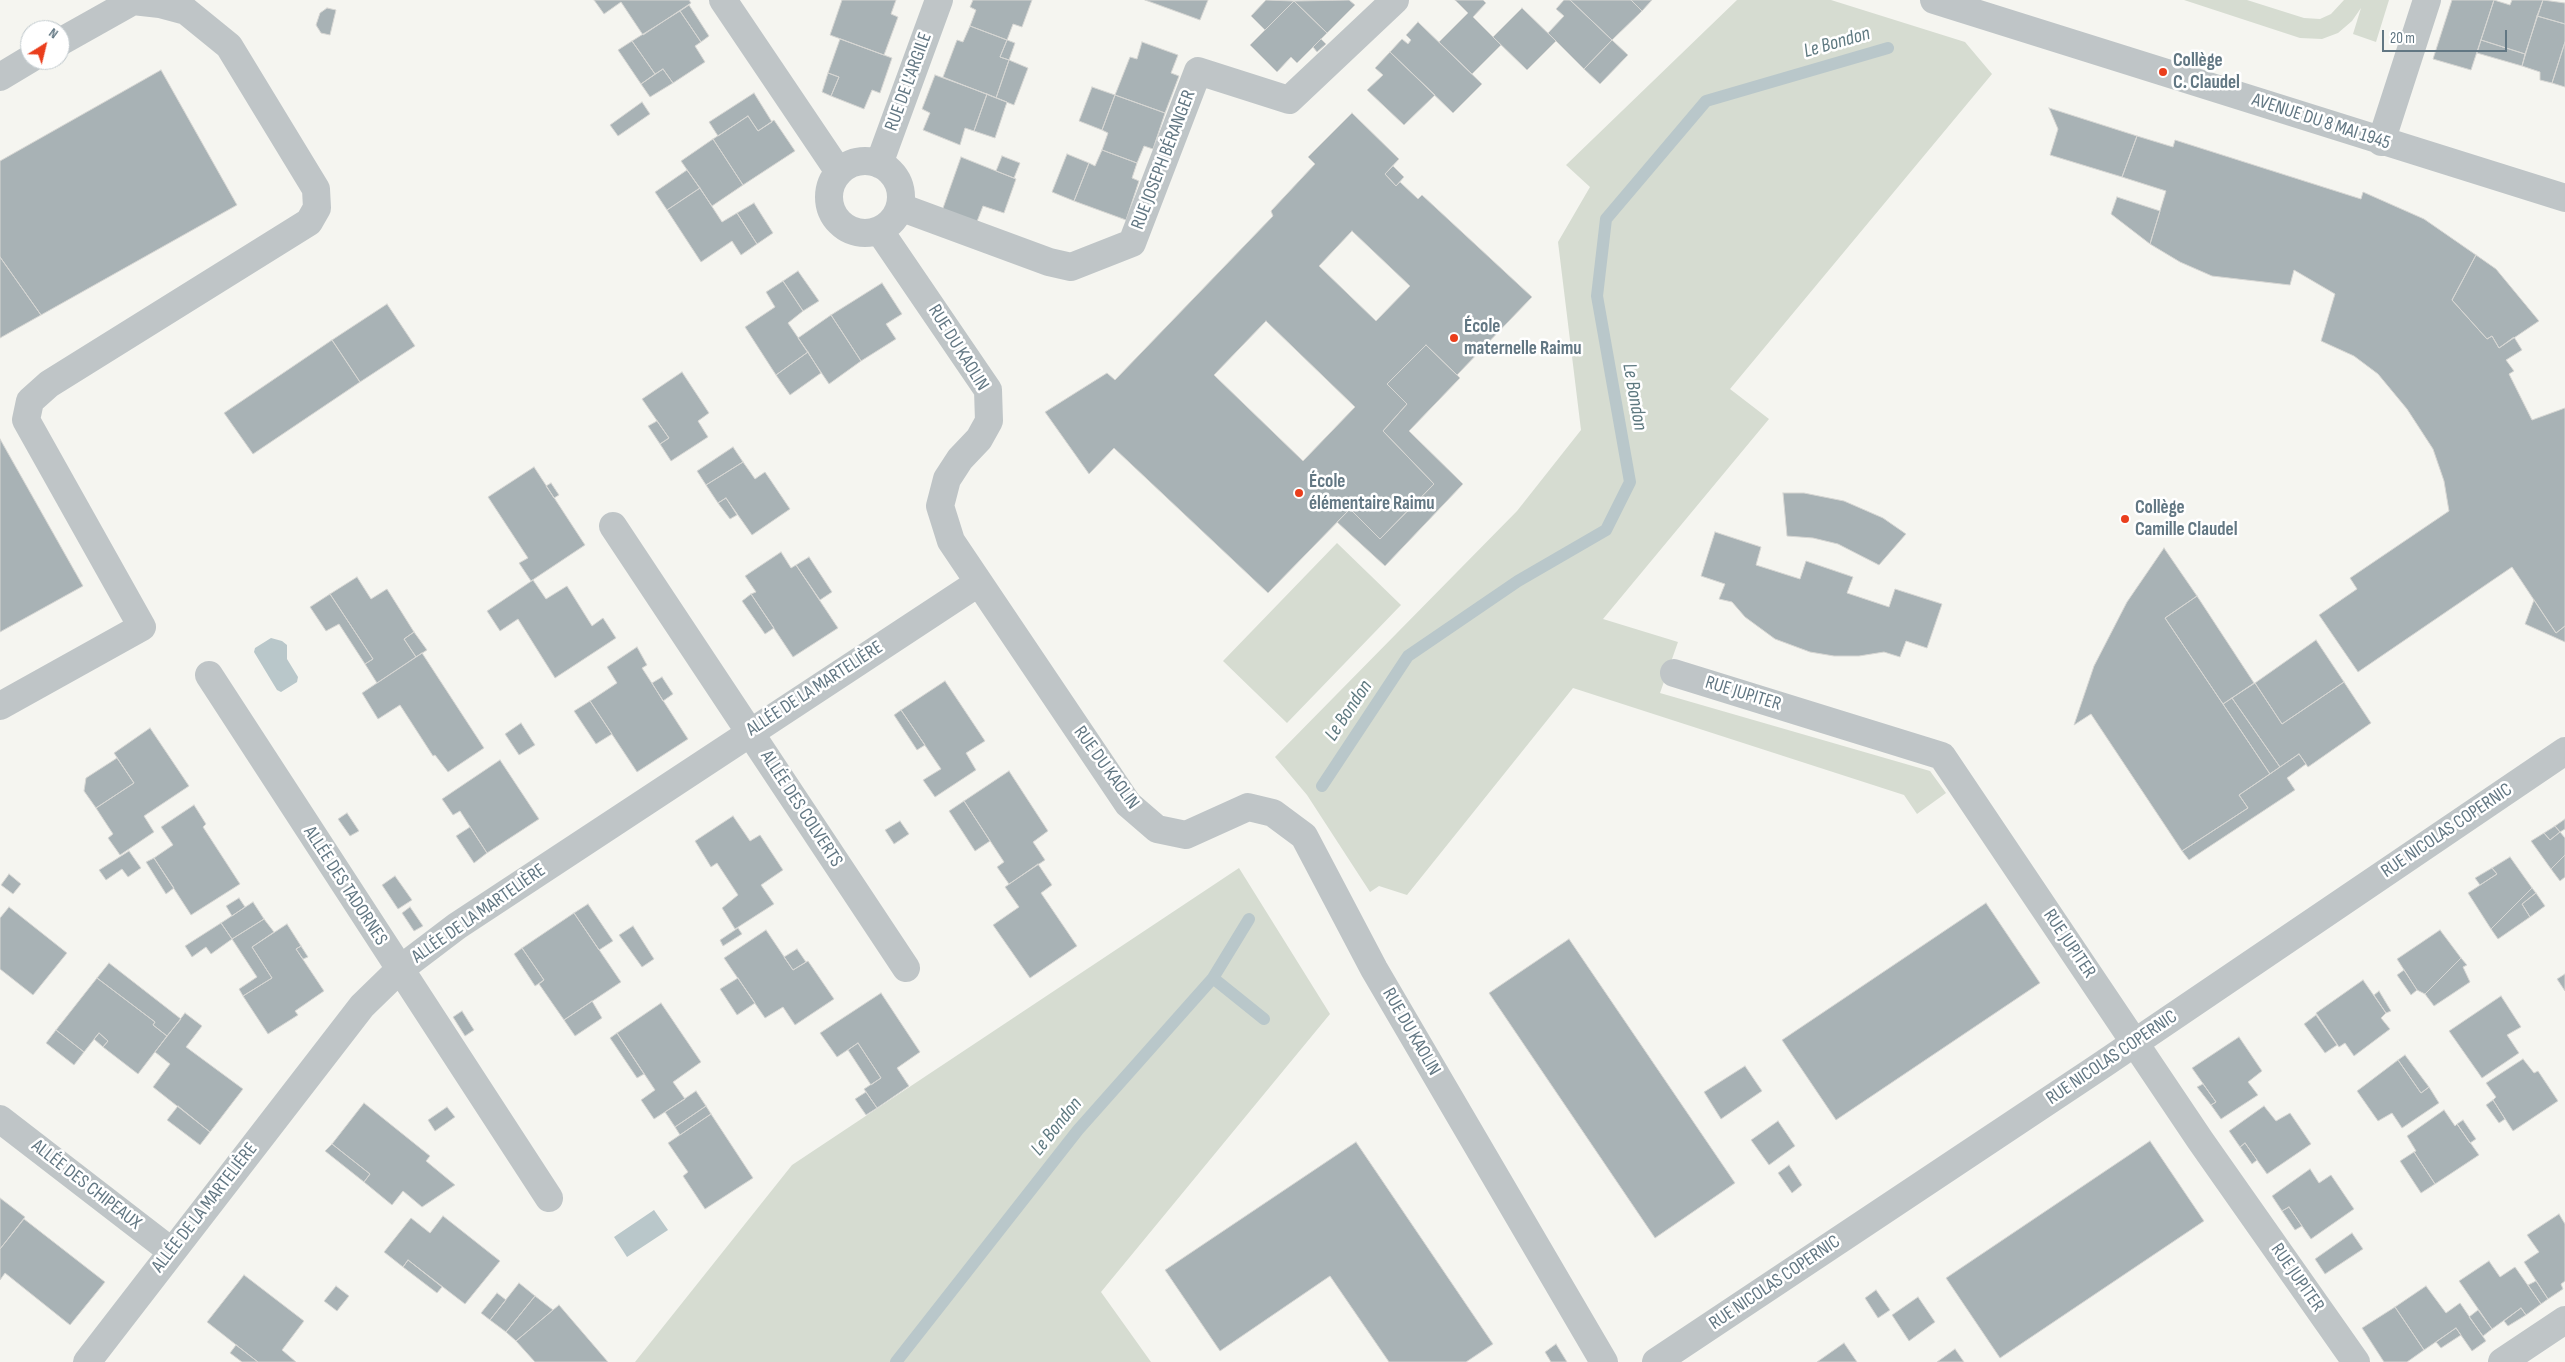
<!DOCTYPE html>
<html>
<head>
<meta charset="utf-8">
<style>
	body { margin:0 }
	#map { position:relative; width:2565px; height:1362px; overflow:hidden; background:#f5f5f0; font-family:"Sofia Sans Condensed",sans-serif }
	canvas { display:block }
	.north { position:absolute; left:20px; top:20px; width:50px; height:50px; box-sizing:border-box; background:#fff; border:1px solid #c0c9cd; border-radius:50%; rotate:36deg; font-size:14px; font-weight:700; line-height:20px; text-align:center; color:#627783 }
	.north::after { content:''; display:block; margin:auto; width:18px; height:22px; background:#ea3e1c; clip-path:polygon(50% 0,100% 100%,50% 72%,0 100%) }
	.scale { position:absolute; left:2382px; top:30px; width:125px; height:22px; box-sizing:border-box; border:2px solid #627783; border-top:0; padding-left:6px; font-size:15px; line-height:18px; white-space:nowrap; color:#627783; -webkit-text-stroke:4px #fff; paint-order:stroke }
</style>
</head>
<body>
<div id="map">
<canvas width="2565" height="1362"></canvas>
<div class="north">N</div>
<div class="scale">20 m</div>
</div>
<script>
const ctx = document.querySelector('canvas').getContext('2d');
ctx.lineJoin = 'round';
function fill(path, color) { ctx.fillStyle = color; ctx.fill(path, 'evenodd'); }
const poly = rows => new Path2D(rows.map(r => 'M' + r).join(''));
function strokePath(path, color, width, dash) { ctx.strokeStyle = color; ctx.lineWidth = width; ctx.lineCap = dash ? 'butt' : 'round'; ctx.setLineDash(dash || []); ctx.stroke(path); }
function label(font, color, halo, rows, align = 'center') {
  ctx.font = font + ' "Sofia Sans Condensed",sans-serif'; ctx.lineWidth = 5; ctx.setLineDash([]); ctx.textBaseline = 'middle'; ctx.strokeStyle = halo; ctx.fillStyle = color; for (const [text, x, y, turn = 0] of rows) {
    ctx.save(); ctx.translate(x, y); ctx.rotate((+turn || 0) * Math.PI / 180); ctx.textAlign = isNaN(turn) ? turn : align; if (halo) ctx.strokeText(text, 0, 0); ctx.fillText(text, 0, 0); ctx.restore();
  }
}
const green = poly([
	[1737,0,1831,0,1965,42,1992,74,1730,389,1769,419,1603,619,1678,642,1660,693,1930,771,1946,793,1917,814,1904,795,1573,688,1407,895,1379,886,1370,892,1307,795,1275,757,1517,511,1581,430,1558,242,1590,187,1566,165],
	[2184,0,2247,0,2304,18,2320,19,2331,14,2344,0,2389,0,2376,42,2353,34,2361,8,2352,21,2338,33,2322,39,2300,38],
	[1337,543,1401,605,1287,723,1223,661],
	[1239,868,1330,1014,1101,1292,1151,1362,635,1362,792,1165]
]);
const water = poly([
	[271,638,282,641,287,645,287,659,298,677,297,682,281,692,277,690,254,652,255,648],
	[654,1210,668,1230,627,1257,614,1237]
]);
const stream = poly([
	[1322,786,1408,656,1518,581,1606,530,1630,482,1597,296,1606,219,1706,101,1888,48],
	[1213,978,1264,1019],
	[896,1362,1078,1130,1213,978,1249,919]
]);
const building = poly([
	[594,0,689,0,691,3,643,35,621,2,604,14,594,0],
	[842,0,896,0,891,14,898,17,884,55,830,35,842,0],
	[973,0,1032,0,1022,27,1013,24,1007,40,970,26,976,10,970,7,973,0],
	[1145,0,1208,0,1200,20,1145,0],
	[1266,0,1294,1,1265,30,1251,16,1266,0],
	[1349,0,1355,5,1327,33,1294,1,1349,0],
	[1455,0,1483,0,1486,3,1473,17,1501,45,1472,74,1439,42,1468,13,1455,0],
	[1564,0,1570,0,1612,40,1584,69,1548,33,1564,16,1556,9,1564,0],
	[1570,0,1631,0,1642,11,1612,40,1570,0],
	[1631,0,1652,0,1642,11,1631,0],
	[2452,0,2494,0,2471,70,2433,59,2452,0],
	[2494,0,2510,5,2512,0,2543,0,2525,54,2481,40,2494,0],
	[2543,0,2565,3,2565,24,2537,16,2543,0],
	[1294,1,1327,33,1297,63,1291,57,1277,72,1250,45,1294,1],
	[689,5,709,36,701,42,680,11,689,5],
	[327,8,336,10,330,35,321,33,316,25,320,13,327,8],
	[1522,8,1556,41,1527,70,1493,37,1522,8],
	[680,11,701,42,695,46,705,62,673,83,663,69,655,74,632,41,680,11],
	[2537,16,2565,24,2565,42,2552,83,2540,80,2540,72,2522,66,2537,16],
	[1418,22,1482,84,1453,113,1390,52,1402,39,1408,44,1411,40,1406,35,1418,22],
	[970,26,1007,40,1000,57,1009,60,996,98,943,77,957,40,963,42,970,26],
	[840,39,892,58,880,93,872,90,864,109,831,96,839,77,828,73,840,39],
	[1321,39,1326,44,1317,52,1313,47,1321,39],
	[1007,40,1015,43,1009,60,1000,57,1007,40],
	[1612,40,1628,55,1600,84,1584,69,1612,40],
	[2481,40,2525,54,2522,66,2477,53,2481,40],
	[632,41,655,74,641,84,618,50,632,41],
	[1142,42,1178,55,1171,73,1179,76,1165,113,1115,95,1130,57,1137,59,1142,42],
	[2565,42,2565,87,2552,83,2565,42],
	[1390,52,1435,95,1404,125,1367,90,1383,75,1375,68,1390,52],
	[1009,60,1028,68,1014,105,996,98,1009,60],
	[663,69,673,83,650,97,641,84,663,69],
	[161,70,237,205,41,315,0,257,0,161,161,70],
	[828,73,839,77,831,96,822,92,828,73],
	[935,75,987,94,974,131,965,128,960,145,923,130,930,113,922,109,935,75],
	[1092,87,1115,95,1102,130,1079,121,1092,87],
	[754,93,772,122,758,131,748,116,718,136,709,122,754,93],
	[987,94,1007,102,995,138,974,131,987,94],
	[1115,95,1165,113,1153,149,1144,146,1137,163,1102,150,1108,133,1102,130,1115,95],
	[642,102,650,114,618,136,610,125,642,102],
	[2049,108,2137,136,2122,177,2050,155,2058,129,2049,108],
	[1352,113,1399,159,1385,174,1396,186,1400,182,1418,199,1422,195,1532,297,1457,375,1426,345,1387,384,1407,404,1383,431,1434,484,1380,539,1350,509,1268,593,1114,448,1089,474,1045,412,1107,373,1115,380,1273,216,1271,211,1315,164,1308,157,1352,113],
	[1352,231,1410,286,1376,321,1319,266,1352,231],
	[1266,321,1355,407,1303,461,1214,375,1266,321],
	[748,116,758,131,774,120,795,151,743,185,713,139,748,116],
	[2137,136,2173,147,2175,140,2361,199,2363,192,2424,219,2476,255,2452,300,2487,339,2492,336,2499,348,2514,337,2522,350,2506,360,2514,371,2509,374,2532,420,2565,408,2565,626,2556,633,2512,567,2358,672,2319,615,2357,589,2350,578,2449,511,2444,481,2433,449,2407,409,2378,374,2354,356,2321,341,2335,294,2294,270,2290,285,2212,276,2180,262,2150,244,2166,191,2122,177,2137,136],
	[713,139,743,185,712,206,681,161,713,139],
	[1102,150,1137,163,1132,178,1139,181,1126,220,1074,201,1089,163,1095,166,1102,150],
	[1067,154,1089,163,1074,201,1052,192,1067,154],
	[1002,156,1020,163,1014,178,996,171,1002,156],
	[961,157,1016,179,1004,213,983,206,976,224,942,211,961,157],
	[1393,166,1404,177,1396,186,1385,174,1393,166],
	[687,170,700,188,667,210,655,192,687,170],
	[700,188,722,222,737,213,757,244,741,255,732,241,701,262,667,210,700,188],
	[2117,197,2160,211,2150,244,2111,214,2117,197],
	[754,203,773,233,757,244,737,213,754,203],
	[2476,255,2496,269,2539,321,2499,348,2492,336,2487,339,2452,300,2476,255],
	[0,257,41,315,0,338,0,257],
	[798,271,819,301,803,311,783,281,798,271],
	[783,281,803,311,788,323,808,352,776,375,745,327,775,307,766,292,783,281],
	[882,283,902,314,886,324,896,339,861,361,831,315,882,283],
	[387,304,415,346,360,382,332,340,387,304],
	[831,315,861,361,829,384,798,338,831,315],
	[332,340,360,382,253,454,224,413,332,340],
	[1426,345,1460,378,1409,431,1463,484,1385,566,1337,522,1350,509,1380,539,1434,484,1383,431,1407,404,1387,384,1426,345],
	[808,352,821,373,790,395,776,375,808,352],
	[682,372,709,413,698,421,708,437,671,461,660,444,669,438,642,399,682,372],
	[657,421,669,438,660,444,648,426,657,421],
	[0,439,83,586,0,632,0,439],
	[733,447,743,462,706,485,697,471,733,447],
	[743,462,755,479,765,472,790,509,752,535,726,498,718,503,706,485,743,462],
	[534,467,585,545,531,581,519,563,528,558,488,497,534,467],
	[551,483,559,495,554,498,546,486,551,483],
	[1783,493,1804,493,1844,501,1883,518,1906,534,1879,565,1838,544,1813,538,1787,536,1783,493],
	[726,498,737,515,730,519,718,503,726,498],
	[1715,532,1761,547,1756,565,1800,579,1806,561,1853,577,1847,593,1889,607,1895,589,1942,604,1927,648,1906,641,1900,657,1884,652,1859,656,1834,656,1810,652,1775,639,1745,617,1732,602,1719,599,1725,584,1701,576,1715,532],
	[2164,548,2197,596,2165,618,2270,774,2239,795,2248,808,2182,851,2091,714,2074,725,2094,666,2127,602,2164,548],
	[781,552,791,568,796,565,838,628,793,657,751,594,756,592,745,576,781,552],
	[809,557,832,592,820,600,796,565,809,557],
	[357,577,371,599,387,589,414,632,404,639,416,657,377,683,365,664,373,659,330,594,357,577],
	[533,580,546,599,567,586,592,626,603,618,616,638,555,678,518,619,500,631,487,611,533,580],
	[330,594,373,659,365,664,339,624,326,631,310,607,330,594],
	[751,594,774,628,765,634,742,601,751,594],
	[2197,596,2254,683,2223,704,2165,618,2197,596],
	[2534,600,2556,633,2565,626,2565,642,2525,624,2534,600],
	[414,632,427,650,416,657,404,639,414,632],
	[2316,640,2344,682,2282,724,2255,683,2316,640],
	[637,647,647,665,642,668,688,739,637,772,590,701,617,683,607,667,637,647],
	[422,653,484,748,448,772,435,755,433,756,400,705,378,719,362,693,422,653],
	[662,677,673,694,663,701,652,683,662,677],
	[945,681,985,741,966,753,976,770,935,797,923,780,941,769,901,710,945,681],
	[2344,682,2371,723,2308,767,2299,754,2280,767,2232,698,2255,683,2282,724,2344,682],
	[2232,698,2280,767,2270,774,2223,704,2232,698],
	[590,701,612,734,596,744,574,711,590,701],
	[901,710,925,745,917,750,894,715,901,710],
	[521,723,535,745,519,755,505,734,521,723],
	[150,728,189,786,144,816,154,832,120,855,108,838,113,834,96,808,134,783,114,753,150,728],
	[2299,754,2306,764,2287,778,2295,790,2189,860,2182,851,2248,808,2239,795,2299,754],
	[117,758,134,783,96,808,84,791,86,778,117,758],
	[500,760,539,819,487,853,460,811,453,815,442,799,500,760],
	[1009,771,1048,831,1033,842,1045,860,1009,884,997,867,1004,862,964,801,1009,771],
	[964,801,990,841,975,851,949,811,964,801],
	[194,805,206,824,203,827,240,884,191,915,154,858,173,845,161,827,194,805],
	[347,813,359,831,350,836,338,819,347,813],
	[733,816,750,841,760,835,783,870,761,885,774,904,735,929,722,908,738,895,717,863,711,867,695,841,733,816],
	[2565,819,2565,829,2560,832,2555,826,2565,819],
	[900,821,909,834,894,844,885,830,900,821],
	[2555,826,2560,832,2550,840,2544,833,2555,826],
	[470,827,487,853,474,863,456,836,470,827],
	[2560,832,2565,838,2565,855,2551,869,2531,841,2544,833,2550,840,2560,832],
	[129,851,141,868,128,877,122,869,106,880,99,870,129,851],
	[2565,855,2565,877,2560,881,2551,869,2565,855],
	[2510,857,2532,888,2491,929,2468,893,2497,874,2492,868,2510,857],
	[154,858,174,888,166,894,146,862,154,858],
	[1038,864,1052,885,1041,893,1077,946,1030,978,993,925,1019,907,1005,887,1038,864],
	[2492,868,2497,874,2480,885,2475,878,2492,868],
	[9,874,21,884,13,894,1,885,9,874],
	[395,876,412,900,398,909,382,885,395,876],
	[2532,888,2536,893,2522,904,2530,917,2498,939,2491,929,2532,888],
	[2536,893,2545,906,2530,917,2522,904,2536,893],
	[239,898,245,907,232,916,226,906,239,898],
	[253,902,264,919,232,939,221,923,253,902],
	[1986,903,2040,983,1836,1120,1782,1040,1986,903],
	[588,904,613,941,599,950,574,913,588,904],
	[9,907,67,953,33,995,0,969,0,918,9,907],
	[410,907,423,926,414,931,402,913,410,907],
	[574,913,621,982,564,1020,539,984,544,980,522,948,574,913],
	[264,919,274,932,252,947,272,978,243,996,239,989,257,977,232,939,264,919],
	[221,923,232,939,211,954,206,947,192,957,185,946,221,923],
	[287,924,301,946,296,949,324,991,295,1011,298,1015,268,1034,243,996,272,978,252,947,287,924],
	[633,926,654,959,642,967,619,935,633,926],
	[738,928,742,934,723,946,720,940,738,928],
	[766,930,793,970,808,961,834,999,795,1025,783,1007,765,1018,724,958,766,930],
	[2440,930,2461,958,2425,994,2417,990,2397,959,2440,930],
	[1569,939,1735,1183,1655,1238,1489,993,1569,939],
	[301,946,308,957,303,959,296,949,301,946],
	[522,948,544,980,535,986,514,954,522,948],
	[797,949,806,962,793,970,784,957,797,949],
	[2461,958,2467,965,2463,967,2470,982,2434,1006,2425,994,2461,958],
	[109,963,181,1019,167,1036,153,1025,155,1022,97,978,109,963],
	[2404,970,2417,990,2411,995,2397,975,2404,970],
	[2565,974,2565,991,2557,979,2565,974],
	[97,978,155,1022,153,1025,167,1036,138,1074,103,1047,108,1041,99,1033,84,1052,56,1030,97,978],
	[738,978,755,1003,737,1015,720,989,738,978],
	[2363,980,2386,1013,2381,1018,2390,1029,2354,1056,2345,1043,2339,1047,2316,1013,2363,980],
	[2379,991,2391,1011,2386,1013,2374,995,2379,991],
	[881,993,920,1052,897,1068,909,1086,877,1108,864,1089,881,1078,858,1043,837,1057,820,1033,881,993],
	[2501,996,2521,1027,2507,1035,2519,1053,2482,1078,2449,1031,2501,996],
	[592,1001,602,1018,575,1036,564,1020,592,1001],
	[661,1003,701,1062,673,1082,685,1099,654,1119,641,1100,655,1090,617,1033,661,1003],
	[462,1011,474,1030,465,1036,453,1017,462,1011],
	[185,1013,202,1026,186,1047,243,1089,210,1132,153,1087,170,1064,155,1052,185,1013],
	[2316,1015,2337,1045,2325,1053,2304,1024,2316,1015],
	[56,1030,84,1052,74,1065,46,1043,56,1030],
	[99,1033,108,1041,103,1047,94,1039,99,1033],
	[617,1033,644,1074,637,1078,610,1038,617,1033],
	[2239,1037,2262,1071,2248,1082,2258,1095,2221,1119,2211,1105,2216,1102,2192,1068,2239,1037],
	[858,1043,881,1078,871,1085,848,1050,858,1043],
	[2405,1055,2429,1087,2421,1093,2398,1060,2405,1055],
	[2523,1059,2534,1073,2538,1071,2558,1101,2513,1131,2493,1100,2496,1097,2486,1083,2523,1059],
	[2398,1060,2421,1093,2429,1087,2439,1103,2402,1128,2392,1113,2378,1121,2357,1091,2398,1060],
	[1745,1066,1762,1091,1721,1119,1704,1092,1745,1066],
	[2203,1084,2216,1102,2211,1105,2197,1087,2203,1084],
	[696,1091,706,1106,675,1127,665,1112,696,1091],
	[866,1092,877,1108,866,1115,855,1099,866,1092],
	[2493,1100,2505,1119,2499,1123,2486,1105,2493,1100],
	[364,1103,430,1156,426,1161,455,1185,422,1207,403,1191,392,1205,364,1182,370,1174,332,1144,364,1103],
	[178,1106,210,1132,200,1145,167,1120,178,1106],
	[706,1106,711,1114,680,1135,675,1127,706,1106],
	[2264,1106,2276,1121,2290,1113,2311,1144,2267,1174,2245,1143,2240,1147,2229,1131,2264,1106],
	[447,1107,455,1117,435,1131,428,1120,447,1107],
	[2444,1110,2455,1126,2457,1124,2479,1155,2435,1184,2414,1152,2416,1151,2407,1136,2444,1110],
	[711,1114,753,1178,705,1209,683,1176,688,1172,668,1143,711,1114],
	[2463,1120,2476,1139,2470,1143,2457,1124,2463,1120],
	[1778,1121,1795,1146,1769,1165,1751,1140,1778,1121],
	[2150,1141,2204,1221,2000,1358,1946,1278,2150,1141],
	[1356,1142,1493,1344,1466,1362,1389,1362,1330,1276,1220,1351,1165,1270,1356,1142],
	[2245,1143,2257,1160,2252,1164,2240,1147,2245,1143],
	[332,1144,370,1174,364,1182,325,1151,332,1144],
	[2414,1152,2435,1184,2421,1193,2400,1161,2414,1152],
	[1789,1165,1802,1185,1792,1193,1778,1173,1789,1165],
	[2310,1169,2319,1183,2331,1175,2354,1209,2311,1239,2289,1207,2282,1211,2272,1196,2310,1169],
	[0,1198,25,1217,0,1249,0,1198],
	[2289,1207,2302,1226,2295,1230,2282,1211,2289,1207],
	[2559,1214,2565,1224,2565,1281,2561,1284,2563,1289,2548,1299,2524,1262,2539,1252,2527,1235,2559,1214],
	[443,1216,500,1261,465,1304,408,1260,403,1267,384,1252,411,1218,430,1233,443,1216],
	[24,1219,105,1282,70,1325,5,1273,0,1280,0,1249,24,1219],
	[2352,1233,2363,1249,2325,1274,2315,1259,2352,1233],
	[408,1260,442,1287,437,1293,403,1267,408,1260],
	[2489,1261,2500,1277,2515,1267,2541,1304,2526,1315,2521,1308,2492,1329,2459,1281,2489,1261],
	[244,1275,304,1321,282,1350,296,1362,258,1362,207,1322,244,1275],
	[2536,1281,2548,1299,2541,1304,2528,1285,2536,1281],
	[519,1283,535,1296,506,1332,490,1320,519,1283],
	[336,1286,349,1296,337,1311,324,1301,336,1286],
	[2426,1286,2446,1313,2460,1303,2486,1341,2472,1351,2456,1328,2424,1350,2395,1307,2426,1286],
	[1876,1290,1890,1310,1878,1318,1865,1298,1876,1290],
	[497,1293,506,1300,490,1320,481,1313,497,1293],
	[535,1296,553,1310,516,1341,506,1332,535,1296],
	[1918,1297,1935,1322,1909,1341,1892,1315,1918,1297],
	[559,1305,608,1362,535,1362,516,1341,559,1305],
	[2395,1307,2424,1350,2407,1362,2384,1362,2362,1328,2395,1307],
	[2521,1308,2526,1315,2508,1326,2504,1321,2521,1308],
	[2478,1310,2492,1329,2483,1336,2469,1317,2478,1310],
	[2456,1328,2461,1335,2441,1348,2436,1342,2456,1328],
	[1844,1343,1857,1362,1817,1362,1844,1343],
	[1556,1344,1567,1362,1551,1362,1545,1352,1556,1344],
	[236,1345,258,1362,242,1362,230,1353,236,1345],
	[1955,1349,1964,1362,1937,1362,1955,1349]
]);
const minor = poly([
	[723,0,839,172],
	[1934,0,2565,198],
	[0,77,30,59],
	[2381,142,2427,0],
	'829 197a36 36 0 1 1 72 0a36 36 0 1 1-72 0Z',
	[879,164,939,0],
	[900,207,1049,262,1071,267,1132,243,1198,71,1289,100,1395,0],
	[879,230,988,390,989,421,979,439,960,459,947,479,940,506,951,541,1128,804,1157,829,1186,835,1248,807,1273,813,1304,836,1374,969,1604,1362],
	[613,526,906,968],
	[1674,673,1942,756,2200,1140,2356,1362],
	[209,675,549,1198],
	[0,706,142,627,26,420,30,401,49,384,309,222,317,208,316,189,229,46,186,11,160,4,133,1,60,42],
	[0,1119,171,1251],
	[87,1362,362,1006,399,970,457,926,978,583],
	[1656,1362,2099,1067,2565,751],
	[2502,1362,2565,1320]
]);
const markers = [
	[2163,72,5,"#ea3e1c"],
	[1454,338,5,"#ea3e1c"],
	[1299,493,5,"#ea3e1c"],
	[2125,519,5,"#ea3e1c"]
];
const poiNames = [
	["Collège",2173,61],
	["C. Claudel",2173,83],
	["École",1464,327],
	["maternelle Raimu",1464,349],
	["École",1309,482],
	["élémentaire Raimu",1309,504],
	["Collège",2135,508],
	["Camille Claudel",2135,530]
];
const streetNames = [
	["RUE DE L'ARGILE",909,82,-70],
	["AVENUE DU 8 MAI 1945",2321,122,18],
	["RUE JOSEPH BÉRANGER",1164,160,-69],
	["RUE DU KAOLIN",958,348,58],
	["ALLÉE DE LA MARTELIÈRE",815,689,-33],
	["RUE JUPITER",1743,694,17],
	["RUE DU KAOLIN",1106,768,54],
	["ALLÉE DES COLVERTS",801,809,57],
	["RUE NICOLAS COPERNIC",2447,831,-34],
	["ALLÉE DES TADORNES",345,886,57],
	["ALLÉE DE LA MARTELIÈRE",479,914,-35],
	["RUE JUPITER",2069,944,56],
	["RUE DU KAOLIN",1411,1032,60],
	["RUE NICOLAS COPERNIC",2112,1058,-34],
	["ALLÉE DES CHIPEAUX",86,1185,38],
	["ALLÉE DE LA MARTELIÈRE",205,1208,-52],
	["RUE JUPITER",2297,1278,55],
	["RUE NICOLAS COPERNIC",1775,1283,-34]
];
const waterNames = [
	["Le Bondon",1837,43,-16],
	["Le Bondon",1634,397,80],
	["Le Bondon",1349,711,-56],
	["Le Bondon",1057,1127,-51]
];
fill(green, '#d6dcd1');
fill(water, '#b9c7ca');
strokePath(stream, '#b9c7ca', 12);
fill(building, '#a8b2b5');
strokePath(building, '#d6d6d3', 1);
strokePath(minor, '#bfc5c7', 28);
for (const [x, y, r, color] of markers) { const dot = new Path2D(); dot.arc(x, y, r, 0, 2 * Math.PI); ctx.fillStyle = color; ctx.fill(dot); strokePath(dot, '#fff', 2); }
label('bold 19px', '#627783', '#fff', poiNames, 'left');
label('19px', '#627783', '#fff', streetNames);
label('italic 20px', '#5e7980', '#fff', waterNames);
</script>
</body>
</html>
